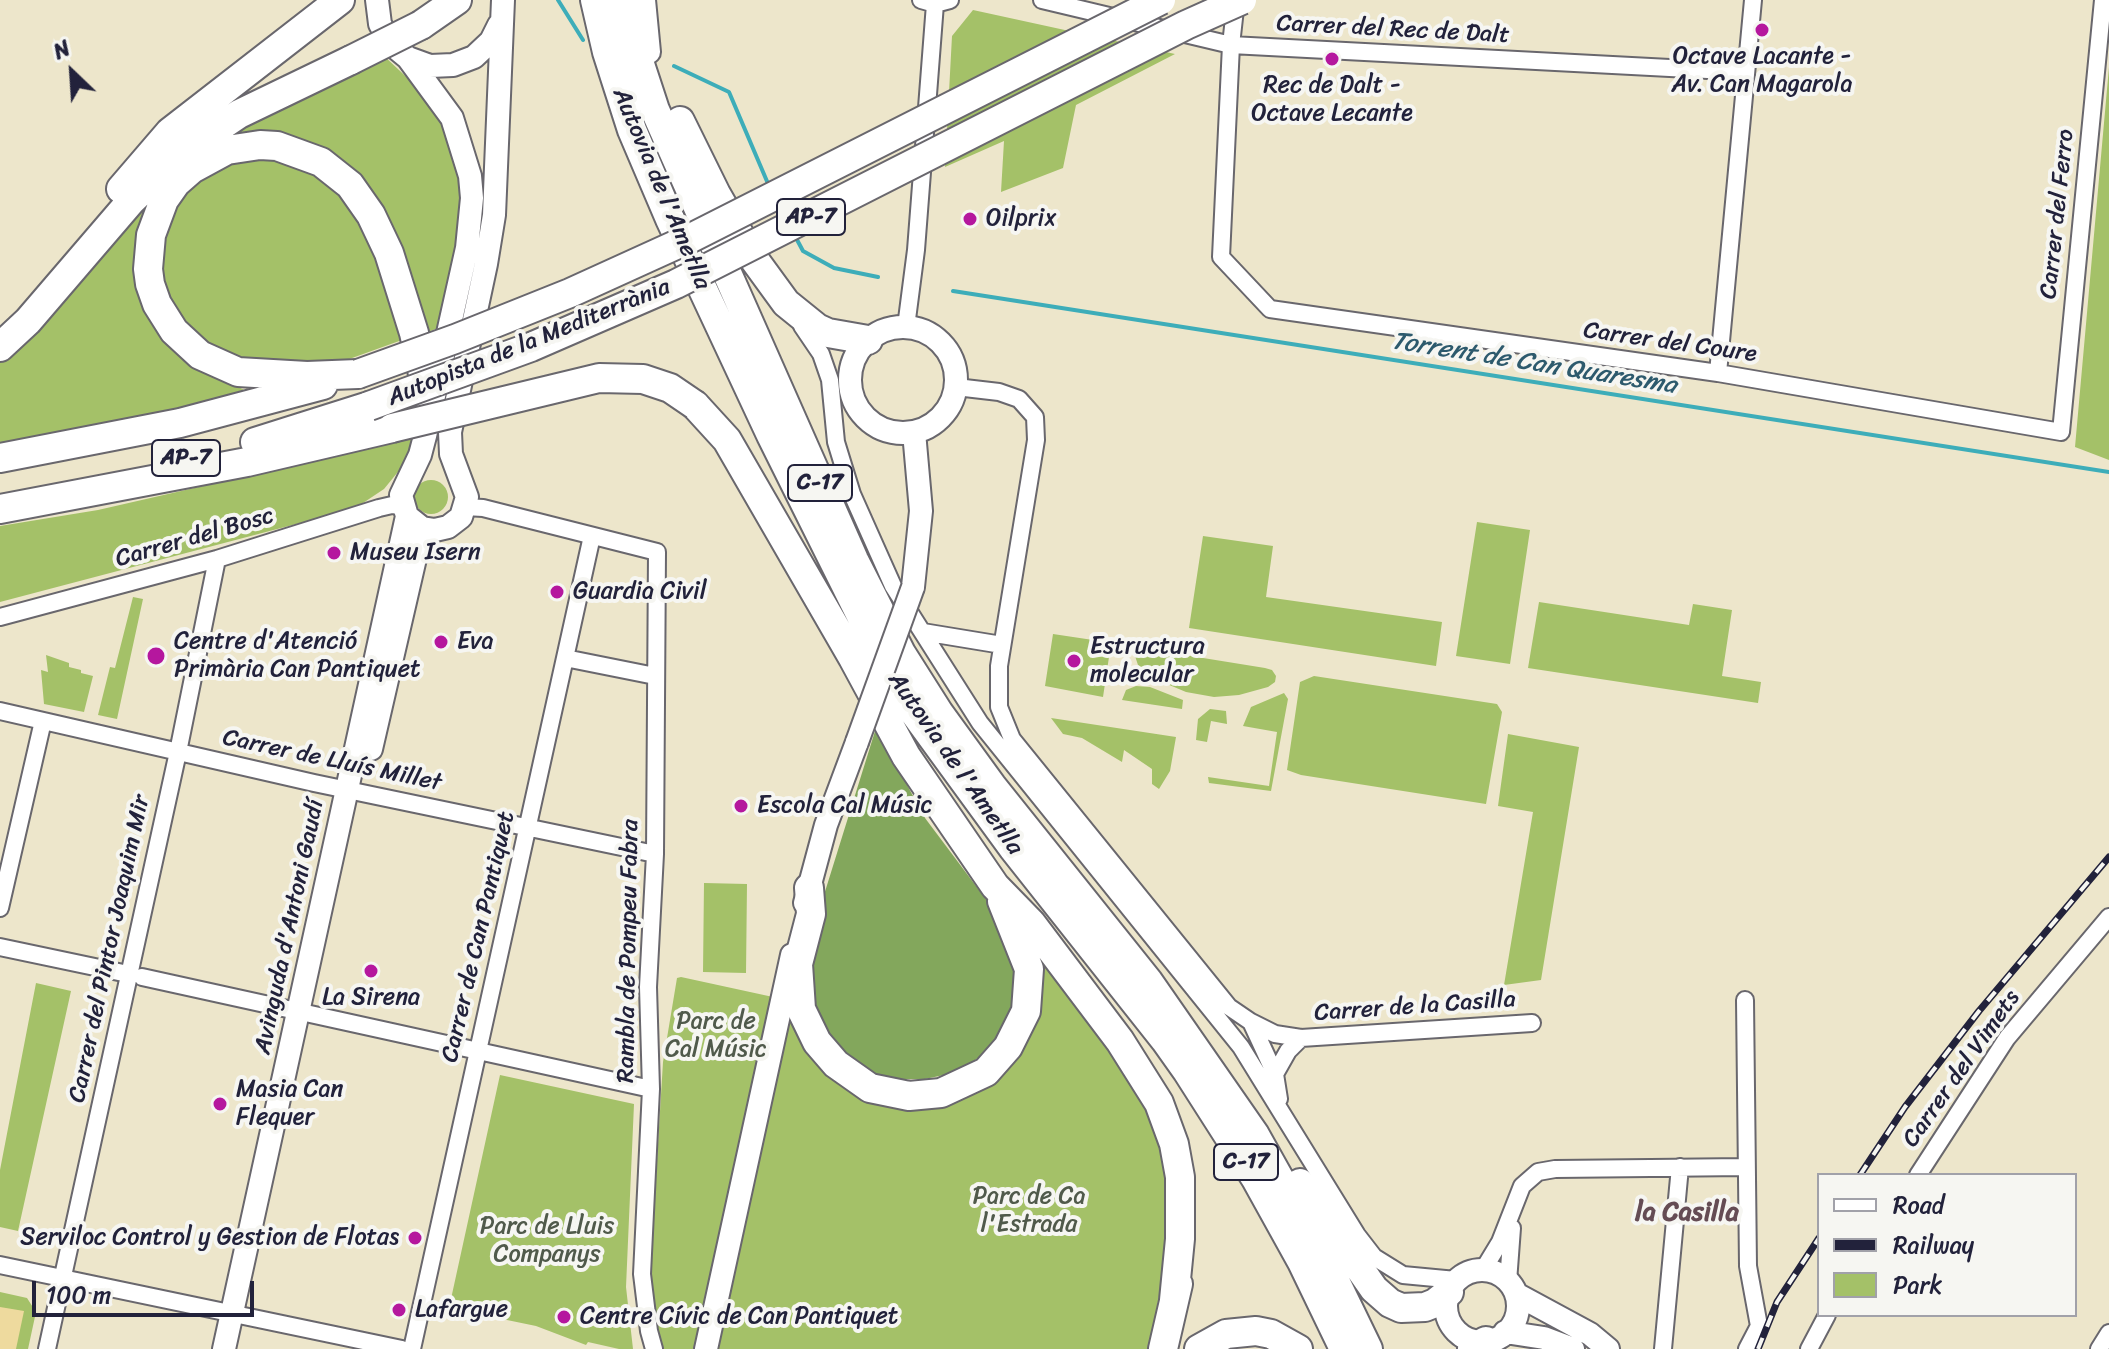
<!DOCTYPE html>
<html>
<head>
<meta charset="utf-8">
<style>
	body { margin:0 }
	#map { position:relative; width:2109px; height:1349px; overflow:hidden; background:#ede6cb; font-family:Sriracha,sans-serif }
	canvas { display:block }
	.legend { position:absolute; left:1817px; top:1173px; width:260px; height:144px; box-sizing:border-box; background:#f6f6f2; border:2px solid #a1a1a9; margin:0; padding:10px 14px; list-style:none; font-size:24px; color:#22223b }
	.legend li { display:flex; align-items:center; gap:16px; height:40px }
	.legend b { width:40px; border:2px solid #a1a1a9 }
	.north { position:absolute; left:32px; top:32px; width:80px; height:80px; -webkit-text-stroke:6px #f6f6f2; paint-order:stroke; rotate:335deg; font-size:22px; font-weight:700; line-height:32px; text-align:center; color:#22223b }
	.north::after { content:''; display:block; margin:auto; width:28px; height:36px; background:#22223b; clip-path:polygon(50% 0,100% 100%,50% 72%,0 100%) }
	.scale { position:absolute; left:32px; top:1281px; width:222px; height:36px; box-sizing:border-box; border:4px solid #22223b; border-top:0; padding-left:10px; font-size:24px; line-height:28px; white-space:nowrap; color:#22223b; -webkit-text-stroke:6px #f6f6f2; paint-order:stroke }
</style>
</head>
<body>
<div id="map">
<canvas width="2109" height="1349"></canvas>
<ul class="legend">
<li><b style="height:10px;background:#fff"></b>Road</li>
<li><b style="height:10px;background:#22223b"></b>Railway</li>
<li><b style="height:22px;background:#a4c168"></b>Park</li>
</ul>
<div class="north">N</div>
<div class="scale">100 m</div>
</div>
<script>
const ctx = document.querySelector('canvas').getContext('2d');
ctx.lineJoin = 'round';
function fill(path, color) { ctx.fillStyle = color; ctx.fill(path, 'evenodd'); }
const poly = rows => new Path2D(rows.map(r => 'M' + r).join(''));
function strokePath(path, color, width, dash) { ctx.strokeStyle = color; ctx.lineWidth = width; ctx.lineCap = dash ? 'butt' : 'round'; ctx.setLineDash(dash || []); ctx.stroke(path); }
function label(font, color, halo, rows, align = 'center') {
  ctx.font = font + ' Sriracha,sans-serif'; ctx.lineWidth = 8; ctx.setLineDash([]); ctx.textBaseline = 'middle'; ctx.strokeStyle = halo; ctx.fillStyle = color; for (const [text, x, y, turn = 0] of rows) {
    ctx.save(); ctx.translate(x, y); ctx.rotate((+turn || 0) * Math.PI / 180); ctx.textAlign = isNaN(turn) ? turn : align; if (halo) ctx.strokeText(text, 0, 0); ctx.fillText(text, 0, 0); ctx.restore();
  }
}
const green = poly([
	[973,10,1175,54,1076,105,1063,168,1001,192,1004,141,945,167,952,36],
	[383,55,433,102,454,138,465,184,464,232,444,326,422,334,378,209,248,137,143,224,190,359,244,390,170,411,0,443,0,355,191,152],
	[2109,67,2109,460,2075,447],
	[270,155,307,165,343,192,364,223,384,277,402,340,341,362,302,364,240,361,215,352,166,305,156,266,162,225,181,190,208,169],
	[413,438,412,450,406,462,384,489,363,503,338,513,0,602,0,526,98,510],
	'414 497a17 17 0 1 1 34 0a17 17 0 1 1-34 0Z',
	[1477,522,1530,530,1510,664,1456,656],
	[1203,536,1273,546,1266,597,1442,622,1436,666,1189,628],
	[133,597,143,599,117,719,98,715,110,667,115,668],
	[1539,602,1689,625,1693,604,1732,610,1722,676,1761,682,1758,703,1528,668],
	[1053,634,1093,640,1105,647,1109,657,1103,697,1045,686],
	[1135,647,1265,668,1272,670,1276,676,1275,682,1268,687,1239,695,1214,697,1186,692,1155,679,1138,665,1134,653],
	[46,655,69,663,69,667,81,670,81,673,93,676,84,712,44,704,41,670,48,672],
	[1314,676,1497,704,1502,712,1486,804,1301,775,1287,770,1300,682],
	[1136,686,1150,687,1183,700,1182,709,1122,700,1126,690],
	[1284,693,1288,699,1271,791,1209,783,1208,777,1269,786,1277,732,1243,726,1251,707],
	[1210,709,1226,711,1227,724,1211,721,1207,742,1196,740,1198,719],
	[1051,718,1176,737,1170,771,1159,789,1152,784,1152,769,1124,750,1122,762,1082,738,1063,734],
	[1508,734,1579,747,1541,980,1504,985,1533,812,1498,806],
	[704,883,747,884,746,973,703,972],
	[1034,947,1148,1101,1169,1181,1166,1259,1149,1349,718,1349,788,1006,873,1094,990,1076],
	[681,977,773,997,697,1349,659,1349,649,1284,651,1259,663,1062,677,978],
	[36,983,71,991,18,1231,0,1227,0,1170],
	[500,1075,634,1104,626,1287,633,1349,619,1349,588,1342,586,1345,536,1326,449,1308],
	[0,1292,27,1298,36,1312,28,1349,0,1349]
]);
const forest = poly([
	[876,728,925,818,997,914,1017,977,1012,1010,989,1050,958,1072,925,1079,880,1079,817,1042,799,975]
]);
const sand = poly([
	[0,1307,24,1311,16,1349,0,1349]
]);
const stream = poly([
	[558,0,583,40],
	[674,66,729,92,769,186],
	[795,236,803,251,834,268,878,277],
	[953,291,2109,472]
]);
const street = poly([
	[921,0,935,4,950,0],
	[1042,0,1231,45,1746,72],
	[1236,0,1231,45,1221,257,1270,309,1718,373,2061,432,2103,0],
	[802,326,821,354,830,380,836,442,852,494,893,586,980,723,1241,1047,1357,1235,1374,1257,1403,1275,1456,1280],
	[906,327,916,250,935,4],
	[1718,373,1753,0],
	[956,387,999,392,1019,399,1035,417,1036,440,999,666,999,707,1012,739,1229,1007,1251,1022,1275,1034,1301,1038,1532,1023],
	[465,507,483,508,657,552,655,854,648,987,651,1089,642,1274,649,1331,654,1349],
	[0,617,217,559,379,508,392,505,403,507],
	[923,632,1002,645],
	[565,658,650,675],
	[0,711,314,783,655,854],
	[0,908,43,721],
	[0,947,128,974],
	[142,977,651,1089],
	[1745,1000,1748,1266,1759,1326,1747,1349],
	[1251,1022,1275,1074],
	[1279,1099,1275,1074,1288,1051,1301,1038],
	[1918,1175,2007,1038,2109,917],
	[0,1265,402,1349],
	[1483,1270,1500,1242,1522,1186,1538,1172,1555,1169,1746,1167],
	[1508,1282,1512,1228],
	[47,1349,178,752,217,559],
	[412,1349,592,536],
	[1663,1349,1680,1167],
	[1809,1349,1827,1315],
	[2099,1349,2109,1333]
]);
const secondary = poly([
	[377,0,380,24,391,44,408,58,430,66,453,65,474,57,491,41,499,25],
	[644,0,649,52],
	[408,58,452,118,470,176,472,198,467,248,425,436,420,455,401,495,407,516,422,528,435,530,448,527,461,517,467,497,451,454,450,432,486,264,494,215,503,0],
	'850 380a53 53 0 1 1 106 0a53 53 0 1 1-106 0Z',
	[913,587,921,511,914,432],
	[371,749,422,528],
	[805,903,826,825,857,742],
	'1446 1306a36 36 0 1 1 72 0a36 36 0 1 1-72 0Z',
	[1516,1294,1590,1334,1608,1349],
	[1505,1332,1544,1338,1573,1349],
	[224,1349,407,516],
	[706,1349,792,955]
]);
const highway = poly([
	[595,0,607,52,632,130,670,219,771,435,883,660,913,711,1013,848,1165,1040,1187,1071,1256,1179,1302,1262,1344,1349],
	[619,0,655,110,854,560,901,653,939,713,992,786,1148,981,1255,1135,1325,1260,1368,1349],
	[421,25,457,0],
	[680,121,716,194,751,255,786,303,817,328,828,333,868,340],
	[121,189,170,132,340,0],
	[0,347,28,321,131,201,181,153,239,114,351,60],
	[358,374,307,376,238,372,200,355,174,331,157,304,150,284,148,269,151,235,164,200,176,183,192,169,227,150,260,145,277,146,321,162,350,185,371,215,389,253,414,333,430,406],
	[695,405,727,440,853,658,906,756,995,886,1031,923,1120,1041,1159,1103,1174,1144,1180,1177,1180,1239,1174,1300],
	[255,442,369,406],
	[0,458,180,423,323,385],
	[0,509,247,462,392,428],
	[809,888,811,914,798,964,801,1009,817,1042,836,1064,870,1088,909,1096,941,1093,986,1072,1008,1047,1026,1011,1029,969,1002,901],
	[1300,1183,1374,1289,1390,1303,1401,1308,1425,1307,1435,1303,1449,1292],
	[1163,1349,1178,1284],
	[1199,1349,1226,1334,1256,1331,1271,1334,1298,1349],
	[1472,1349,1486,1341]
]);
const rail = poly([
	[1860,1175,1905,1107,1979,1011,2109,857],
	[1758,1349,1777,1302,1819,1238]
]);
const secondaryBridge = poly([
	[857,742,913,587]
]);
const highwayBridge = poly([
	[351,60,421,25],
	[358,374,455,339,570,293,691,238,1161,0],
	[369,406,531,347,676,284,1186,25,1242,0],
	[392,428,599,378,643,379,670,388,695,405]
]);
const markers = [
	[1762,30,8,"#b5179e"],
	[1332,59,8,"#b5179e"],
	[970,219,8,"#b5179e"],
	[334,553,8,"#b5179e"],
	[557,592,8,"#b5179e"],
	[441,642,8,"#b5179e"],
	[156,656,10,"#b5179e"],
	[1074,661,8,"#b5179e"],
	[741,806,8,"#b5179e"],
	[371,971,8,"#b5179e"],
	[220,1104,8,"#b5179e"],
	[415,1238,8,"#b5179e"],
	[399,1310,8,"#b5179e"],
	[564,1317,8,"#b5179e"]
];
const shields = [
	[811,217,68],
	[186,458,68],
	[820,483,64],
	[1246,1162,64]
];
const shieldNames = [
	["AP-7",811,217],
	["AP-7",186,458],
	["C-17",820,483],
	["C-17",1246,1162]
];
const streetNames = [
	["Carrer del Rec de Dalt",1393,30,3],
	["Autovia de l'Ametlla",661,189,67],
	["Carrer del Ferro",2058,214,-84],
	["Autopista de la Mediterrània",529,343,-22],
	["Carrer del Coure",1670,343,8],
	["Carrer del Bosc",195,538,-16],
	["Carrer de Lluís Millet",332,761,12],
	["Autovia de l'Ametlla",955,764,55],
	["Avinguda d'Antoni Gaudí",290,927,-78],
	["Carrer de Can Pantiquet",479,937,-77],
	["Carrer del Pintor Joaquim Mir",110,949,-78],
	["Rambla de Pompeu Fabra",629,951,-89],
	["Carrer de la Casilla",1415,1007,-4],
	["Carrer del Vimets",1962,1069,-55]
];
const poiNames = [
	["Octave Lacante -",1762,57,"center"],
	["Av. Can Magarola",1762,85,"center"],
	["Rec de Dalt -",1332,86,"center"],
	["Octave Lecante",1332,114,"center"],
	["Oilprix",986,219],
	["Museu Isern",350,553],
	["Guardia Civil",573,592],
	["Centre d'Atenció",174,642],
	["Primària Can Pantiquet",174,670],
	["Eva",457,642],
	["Estructura",1090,647],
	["molecular",1090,675],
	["Escola Cal Músic",757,806],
	["La Sirena",371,998,"center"],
	["Masia Can",236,1090],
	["Flequer",236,1118],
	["Serviloc Control y Gestion de Flotas",399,1238,"right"],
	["Lafargue",415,1310],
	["Centre Cívic de Can Pantiquet",580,1317]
];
const parkNames = [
	["Parc de",716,1022],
	["Cal Músic",716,1050],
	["Parc de Ca",1029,1197],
	["l'Estrada",1029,1225],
	["Parc de Lluis",547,1227],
	["Companys",547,1255]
];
const waterNames = [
	["Torrent de Can Quaresma",1534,364,9]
];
const neighbourhoodNames = [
	["la Casilla",1687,1213]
];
fill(green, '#a4c168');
fill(forest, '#83a75c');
fill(sand, '#eeda9e');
strokePath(stream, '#3dadb9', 4);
strokePath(street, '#69676d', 20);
strokePath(secondary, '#69676d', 26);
strokePath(highway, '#69676d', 32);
strokePath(street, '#fff', 16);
strokePath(secondary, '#fff', 22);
strokePath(highway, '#fff', 28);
strokePath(rail, '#22223b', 7);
strokePath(rail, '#f6f6f2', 4, [12]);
strokePath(secondaryBridge, '#69676d', 26, []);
strokePath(highwayBridge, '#69676d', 32, []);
strokePath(secondaryBridge, '#fff', 22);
strokePath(highwayBridge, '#fff', 28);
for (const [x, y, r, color] of markers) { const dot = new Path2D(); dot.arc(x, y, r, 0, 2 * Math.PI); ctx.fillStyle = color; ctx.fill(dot); strokePath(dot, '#f6f6f2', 3); }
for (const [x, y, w] of shields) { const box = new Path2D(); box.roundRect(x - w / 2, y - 18, w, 36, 6); ctx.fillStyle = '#f6f6f2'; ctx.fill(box); strokePath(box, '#22223b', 2); }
label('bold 22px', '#22223b', null, shieldNames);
label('24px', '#22223b', '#f6f6f2', streetNames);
label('24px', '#22223b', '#f6f6f2', poiNames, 'left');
label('24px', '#505a4b', '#f6f6f2', parkNames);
label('italic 26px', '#2d5a6d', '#f6f6f2', waterNames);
label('bold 26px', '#654c54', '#f6f6f2', neighbourhoodNames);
</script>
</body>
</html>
